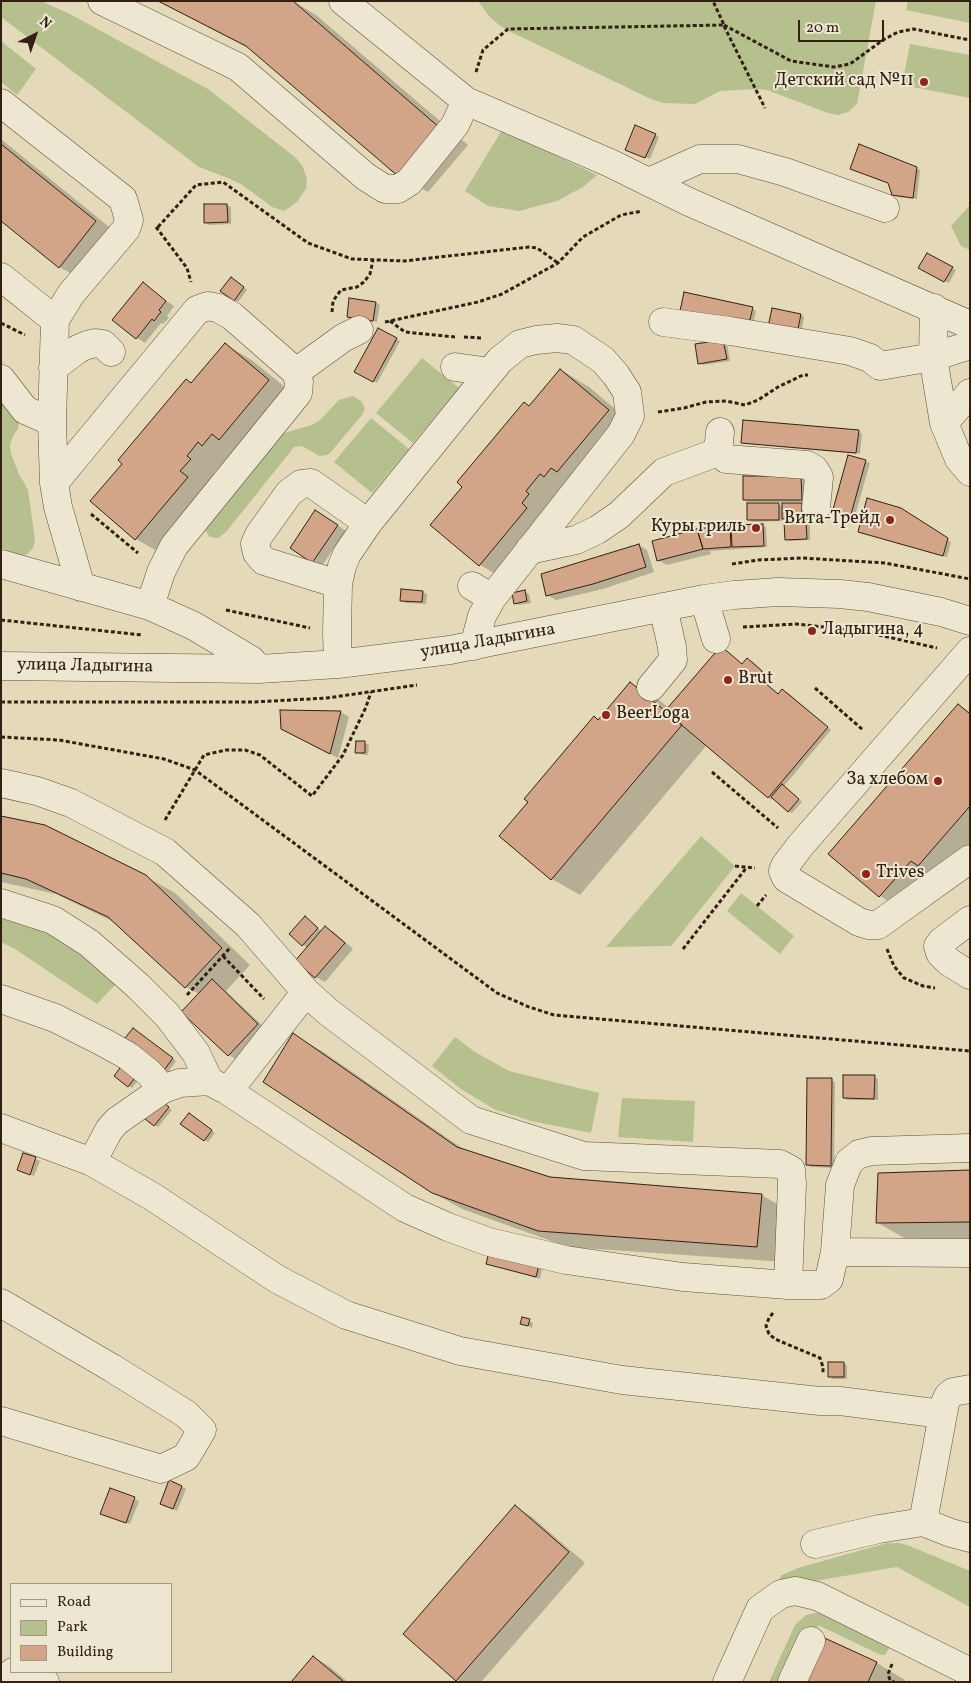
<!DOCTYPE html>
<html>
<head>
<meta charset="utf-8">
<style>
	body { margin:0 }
	#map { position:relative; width:971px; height:1683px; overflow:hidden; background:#e4dab9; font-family:Vollkorn,serif }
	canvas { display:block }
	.frame { position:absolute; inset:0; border:2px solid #322113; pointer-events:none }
	.legend { position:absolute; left:10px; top:1583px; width:162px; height:90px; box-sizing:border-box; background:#ede7d2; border:1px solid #a29886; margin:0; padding:6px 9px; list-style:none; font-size:15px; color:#322113 }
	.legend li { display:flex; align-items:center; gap:10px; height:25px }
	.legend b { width:25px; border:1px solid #a29886 }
	.north { position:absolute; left:10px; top:10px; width:50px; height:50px; -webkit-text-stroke:4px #ede7d2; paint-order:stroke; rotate:41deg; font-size:14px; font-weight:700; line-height:20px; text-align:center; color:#322113 }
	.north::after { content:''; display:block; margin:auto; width:18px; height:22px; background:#322113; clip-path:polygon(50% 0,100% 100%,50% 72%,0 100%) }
	.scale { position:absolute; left:798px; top:20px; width:86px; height:22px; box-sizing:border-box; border:2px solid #322113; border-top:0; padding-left:6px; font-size:15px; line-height:18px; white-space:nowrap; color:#322113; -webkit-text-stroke:4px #ede7d2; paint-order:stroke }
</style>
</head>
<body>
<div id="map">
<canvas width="971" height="1683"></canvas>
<div class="frame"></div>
<ul class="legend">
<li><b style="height:6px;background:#ede7d2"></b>Road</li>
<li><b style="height:14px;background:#b6bf8e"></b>Park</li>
<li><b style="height:14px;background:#d3a588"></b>Building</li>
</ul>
<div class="north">N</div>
<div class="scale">20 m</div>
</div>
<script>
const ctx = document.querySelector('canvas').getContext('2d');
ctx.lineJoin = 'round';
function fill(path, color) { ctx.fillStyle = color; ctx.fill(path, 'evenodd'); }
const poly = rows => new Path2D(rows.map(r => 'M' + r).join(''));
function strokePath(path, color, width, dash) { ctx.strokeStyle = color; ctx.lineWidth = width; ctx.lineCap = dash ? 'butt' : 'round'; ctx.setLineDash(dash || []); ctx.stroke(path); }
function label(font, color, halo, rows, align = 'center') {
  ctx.font = font + ' Vollkorn,serif'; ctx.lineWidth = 4; ctx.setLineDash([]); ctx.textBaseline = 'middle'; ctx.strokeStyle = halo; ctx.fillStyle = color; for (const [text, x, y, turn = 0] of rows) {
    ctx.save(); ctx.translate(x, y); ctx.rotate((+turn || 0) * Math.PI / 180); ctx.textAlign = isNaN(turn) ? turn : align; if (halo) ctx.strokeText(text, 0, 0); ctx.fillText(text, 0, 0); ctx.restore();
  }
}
const green = poly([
	[1,1,41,1,68,13,208,89,296,158,303,167,307,180,306,189,297,202,284,211,272,207,241,184,228,178,199,167,1,17],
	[478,1,876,1,857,104,848,112,838,115,828,113,767,90,757,89,720,91,695,104,664,103,651,99,511,32,499,25,489,16],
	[908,1,970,1,970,23,906,10],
	[1,41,36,69,17,95,1,82],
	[910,44,970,55,970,98,902,85],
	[502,130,597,175,583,187,557,201,519,211,488,206,465,191],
	[970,205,970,250,961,246,951,226],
	[422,358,459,388,413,443,376,413],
	[1,391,19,422,18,429,13,436,10,445,11,454,19,474,28,490,35,540,33,548,27,554,20,556,1,548],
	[353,396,361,401,365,408,362,415,331,452,327,455,319,456,302,446,294,447,226,532,218,538,210,537,205,530,206,526,279,438,284,433,312,425,320,420,339,400],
	[371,418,409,449,372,493,334,462],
	[701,836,735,866,671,946,606,947],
	[741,893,794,936,780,954,727,911],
	[1,913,39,921,77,947,117,983,97,1004,15,949,1,942],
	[455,1037,475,1052,509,1071,599,1093,591,1133,531,1121,494,1109,461,1089,432,1066],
	[622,1098,695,1101,693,1142,618,1137],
	[887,1543,899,1543,907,1545,970,1571,970,1607,897,1567,791,1585,780,1581,780,1578,782,1575,798,1568],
	[815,1613,821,1613,890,1647,885,1655,881,1655,820,1626,816,1627,813,1630,789,1682,769,1682,795,1625,806,1615]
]);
const shadow = poly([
	[158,1,293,1,316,15,468,145,428,192,399,176,252,50],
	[655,135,659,137,650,159,630,151],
	[1,139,124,239,88,284,60,267,1,220],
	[916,168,920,170,917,199,897,197,893,194],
	[205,205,227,205,231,207,231,224,209,225,205,222],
	[927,254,956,270,949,283,920,268],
	[235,280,247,290,238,302,234,300],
	[143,284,174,306,167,316,169,318,163,324,161,323,145,343,137,338],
	[350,299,376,303,380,305,377,322,352,318,348,316],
	[752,308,756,311,751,333,684,318],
	[801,315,804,317,800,340,769,332],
	[378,330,400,341,377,383,356,371],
	[727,343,730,361,703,365,699,363,696,345],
	[225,344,253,361,297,397,231,461,226,459,214,473,218,476,164,555,136,539,192,383],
	[561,370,589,387,637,427,508,581,480,565,530,407],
	[858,431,862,434,860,454,747,444,743,442],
	[849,456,870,463,854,519,838,515],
	[801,477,805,479,805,502,748,502,744,500],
	[800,503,805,506,806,520,788,520,782,517,782,521,752,522,748,519,778,504,783,507],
	[905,512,951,542,947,557,859,532],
	[324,516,346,531,321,567,291,547],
	[806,522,810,524,810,540,790,541,786,539],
	[762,525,766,527,767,547,710,551,711,554,667,565,658,560,698,530,730,526],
	[639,545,647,550,654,572,603,589,556,600,547,595],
	[402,590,423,592,427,594,426,604,406,603,402,600],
	[525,592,529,594,531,603,519,605,515,603],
	[725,650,743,665,748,659,752,661,766,674,761,680,779,695,783,690,787,692,831,730,784,786,802,802,792,813,788,811,773,798,772,800,768,797,707,745,580,895,552,879,530,802,594,718,599,721,631,683,659,700,669,708],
	[958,705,970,712,970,855,909,913,880,896,830,854],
	[281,711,341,712,349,717,338,758,291,734],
	[357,742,365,743,369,745,368,755,360,754,356,752],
	[1,817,145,876,175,893,250,965,226,991,266,1029,237,1060,229,1055,199,994,186,987,116,923,56,894,1,882],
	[309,920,322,932,325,927,334,932,353,949,325,982,316,977,297,961,308,948,303,945],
	[137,1032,176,1061,167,1074],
	[293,1035,322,1051,466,1151,550,1178,762,1195,790,1212,785,1262,568,1247,462,1209,432,1192],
	[143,1074,132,1088,115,1076],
	[874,1077,878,1079,878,1100,848,1100,844,1098],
	[831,1080,835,1082,834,1168,811,1167,807,1165],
	[164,1104,172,1110,158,1127,154,1125],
	[193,1117,215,1133,208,1142,205,1140],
	[24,1154,40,1161,34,1176,18,1170],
	[970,1172,970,1238,906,1239,878,1223],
	[487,1263,543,1264,540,1279],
	[529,1321,533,1323,532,1328,526,1325],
	[843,1363,847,1365,847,1379,833,1379,829,1376],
	[182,1487,186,1489,177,1511,165,1505],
	[111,1490,139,1501,130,1524,106,1515],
	[516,1507,532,1517,585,1563,481,1682,460,1682,404,1634],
	[819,1637,877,1663,905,1680,904,1682,798,1682],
	[314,1657,330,1667,348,1682,293,1682]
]);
const building = poly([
	[158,1,293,1,440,128,399,177,246,46,158,1],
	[635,125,656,134,645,158,625,150,635,125],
	[1,144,96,221,59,268,1,221,1,144],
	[859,144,917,167,913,198,892,195,888,183,850,169,859,144],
	[204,204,227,204,228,222,204,223,204,204],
	[927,253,953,267,944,282,918,268,927,253],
	[231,277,244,287,234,301,220,291,231,277],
	[143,282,166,301,159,310,161,312,157,317,154,321,152,319,136,339,112,320,143,282],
	[684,292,753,307,747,332,679,316,684,292],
	[349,298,376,302,373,321,347,317,349,298],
	[772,308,801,314,796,339,767,332,772,308],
	[378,328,397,338,373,382,354,372,378,328],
	[723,340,727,359,698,364,695,344,723,340],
	[225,343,269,380,219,440,212,434,202,446,198,442,187,456,191,459,180,471,188,477,135,540,90,501,122,464,118,460,186,379,191,383,225,343],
	[560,369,609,410,557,472,551,468,544,477,540,474,526,491,529,494,522,503,527,508,479,566,430,525,462,487,457,482,524,402,529,406,560,369],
	[743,420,859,430,856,453,741,443,743,420],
	[848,455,866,460,850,518,832,513,848,455],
	[743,476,801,476,802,500,743,500,743,476],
	[867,498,901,508,948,538,943,556,858,532,867,498],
	[747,503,779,503,779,520,747,520,747,503],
	[782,503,802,503,802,518,782,519,782,503],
	[315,510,338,525,312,563,290,548,315,510],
	[806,521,807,539,785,540,784,522,806,521],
	[763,524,764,546,732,547,731,525,763,524],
	[730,525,731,547,703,549,697,529,730,525],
	[697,529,703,549,657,561,652,541,697,529],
	[639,544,646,567,593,584,546,596,541,574,639,544],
	[401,589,423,591,422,602,400,601,401,589],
	[525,590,527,601,514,604,512,593,525,590],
	[721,646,742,664,747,658,762,671,758,677,778,694,782,689,828,727,768,798,665,711,721,646],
	[630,682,682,725,551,880,499,836,528,802,524,799,594,716,598,720,630,682],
	[958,704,970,714,970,806,918,866,911,861,879,897,828,854,958,704],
	[280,710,341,711,330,754,281,729,280,710],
	[356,741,365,741,365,753,355,753,356,741],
	[782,784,799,799,788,812,771,797,782,784],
	[1,816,45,825,146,875,222,948,185,988,108,917,26,879,1,873,1,816],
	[305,916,318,928,302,946,289,934,305,916],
	[325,926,345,943,315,978,295,961,325,926],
	[212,979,258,1024,228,1056,181,1012,212,979],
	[133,1028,173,1058,162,1073,122,1042,133,1028],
	[293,1033,457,1147,550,1177,762,1194,757,1247,538,1231,432,1193,263,1082,293,1033],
	[125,1061,140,1071,128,1087,114,1076,125,1061],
	[843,1075,875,1075,874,1099,843,1098,843,1075],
	[807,1078,832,1078,831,1166,806,1165,807,1078],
	[160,1100,169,1107,154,1126,145,1119,160,1100],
	[189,1113,212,1130,204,1141,180,1124,189,1113],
	[23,1153,36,1157,30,1175,17,1170,23,1153],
	[970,1170,970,1222,876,1223,878,1173,970,1170],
	[490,1248,540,1261,536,1277,486,1264,490,1248],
	[522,1317,530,1319,528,1326,520,1324,522,1317],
	[828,1362,844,1362,844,1377,828,1377,828,1362],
	[169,1480,182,1486,173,1509,160,1504,169,1480],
	[110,1488,135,1497,126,1523,100,1514,110,1488],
	[515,1505,569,1552,456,1681,403,1634,515,1505],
	[818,1635,877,1662,868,1682,797,1682,818,1635],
	[313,1656,344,1682,291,1682,313,1656]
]);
const path = poly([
	[724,25,791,61,834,67,850,64,883,40,898,32,914,29,970,40],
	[724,26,765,108],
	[476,72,483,50,508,29,724,25,713,1],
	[156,227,187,268,191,282],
	[158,227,196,185,223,182,308,243,352,259,404,261,529,247,537,248,558,263],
	[332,312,333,301,341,290,357,287,364,282,370,274,373,260],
	[390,321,405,332,455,337],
	[385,322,478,302,502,294,558,263,583,237,621,215,642,211],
	[1,323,25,335],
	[464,337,482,338],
	[658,412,684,408,706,402,726,401,745,405,758,400,778,387,803,375,808,375],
	[91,514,138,553],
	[732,564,758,560,802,558,885,563,970,579],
	[226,610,310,628],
	[1,620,142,635],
	[743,627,796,624,861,631,937,648],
	[815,688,863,730],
	[1,702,254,702,327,698,417,685],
	[1,737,59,740,164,759,195,770,497,993,529,1007,554,1015,970,1051],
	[712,772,778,828],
	[165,820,204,755,226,750,245,750,260,755,312,796,343,755,366,707,371,692],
	[735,866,755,868],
	[757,906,766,895],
	[683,949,747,867],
	[887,949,894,966,904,978,923,986,935,988],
	[223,956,264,999],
	[187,995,230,948],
	[773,1313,769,1318,766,1326,769,1334,775,1339,820,1358,823,1367,823,1373],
	[892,1664,888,1674,890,1680,894,1682]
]);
const minor = poly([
	[102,1,238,67,366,177,385,189,398,189,409,182,455,125,466,101],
	[343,1,466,101,610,163,687,201,970,325],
	[1,103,123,199,129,220,126,229,71,294,55,320,52,422,54,483,58,507,81,587],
	[649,182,700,159,738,159,785,172,885,208],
	[1,277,55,320],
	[934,308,933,357,944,423,959,459,970,472],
	[663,322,730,331,850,351,870,358,880,366,933,357,970,345],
	[455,367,490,372],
	[53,368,78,349,87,345,96,343,103,344,111,352],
	[296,372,343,338,359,330],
	[1,379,25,410,52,422],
	[944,423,970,393],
	[720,432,718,452,726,459,807,465,814,469,819,477,816,508],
	[54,483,197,310,208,306,218,308,232,316,296,372,299,382,298,393,174,546,161,572,150,606],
	[529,550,576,540,597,530,619,515,664,472,718,452],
	[1,564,150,606,194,626,251,660,259,669],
	[338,584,264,561,257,553,255,544,259,535,289,493,301,484,311,483,368,523],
	[472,586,492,598],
	[704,599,716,639],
	[970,651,800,846,785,866,783,871,786,878,859,922,869,925,878,925,970,859],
	[338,664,337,633,338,584,342,566,347,554,368,523,500,360,520,344,536,340,557,338,573,340,603,360,616,375,627,392,630,416,621,434,492,598,482,616,474,646],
	[1,666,259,669,338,664,450,650,704,599,734,595,778,592,840,594,868,597,941,612,970,621],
	[651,687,673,660,672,647,663,607],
	[1,783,37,791,71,803,165,852,248,925,306,992,327,1011,471,1120,584,1156,780,1164,791,1170,792,1184,788,1285],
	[1,903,53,920,89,943,138,986,167,1015,196,1053,209,1081],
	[970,920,942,941,938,946,940,953,949,962,970,975],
	[306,992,228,1091,405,1208,448,1227,489,1242,566,1260,683,1277,788,1285,821,1285,829,1279,835,1252,840,1185,849,1162,859,1154,872,1151,970,1148],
	[1,999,55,1018,103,1042,128,1056,149,1073,163,1089],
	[1,1128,92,1162,153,1197,277,1279,346,1315,460,1351,622,1380,820,1401,840,1401,942,1414],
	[92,1162,109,1130,117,1121,163,1089,180,1083,209,1081,224,1089],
	[835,1252,970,1253],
	[1,1303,112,1368,186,1414,202,1430,186,1457,161,1469,1,1421],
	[923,1522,945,1403,948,1396,953,1392,970,1389],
	[815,1544,879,1529,923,1522,951,1533,970,1538],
	[13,1672,41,1679,45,1682],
	[727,1682,760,1609,781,1594,795,1591,817,1596,970,1672],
	[792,1682,811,1641]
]);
const markers = [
	[924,82,5,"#8f2418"],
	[890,520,5,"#8f2418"],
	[756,528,5,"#8f2418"],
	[812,631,5,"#8f2418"],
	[728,680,5,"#8f2418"],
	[606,715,5,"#8f2418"],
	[938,781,5,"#8f2418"],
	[866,874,5,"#8f2418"]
];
const poiNames = [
	["Детский сад №11",914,82],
	["Вита-Трейд",880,520],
	["Куры гриль",746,528],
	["Ладыгина, 4",822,631,"left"],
	["Brut",738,680,"left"],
	["BeerLoga",616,715,"left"],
	["За хлебом",928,781],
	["Trives",876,874,"left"]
];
const streetNames = [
	["улица Ладыгина",488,642,-10],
	["улица Ладыгина",85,667,1]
];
fill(green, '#b6bf8e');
fill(shadow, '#0003');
fill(building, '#d3a588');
strokePath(building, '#322113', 1);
strokePath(minor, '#5e4f3c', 29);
strokePath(path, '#322113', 3, [4, 2.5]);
strokePath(minor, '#ede7d2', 28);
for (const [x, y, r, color] of markers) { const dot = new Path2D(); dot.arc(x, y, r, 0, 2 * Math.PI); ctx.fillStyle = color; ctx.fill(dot); strokePath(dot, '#ede7d2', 2); }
label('18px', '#322113', '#ede7d2', poiNames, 'right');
label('18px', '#322113', '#ede7d2', streetNames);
</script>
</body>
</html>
